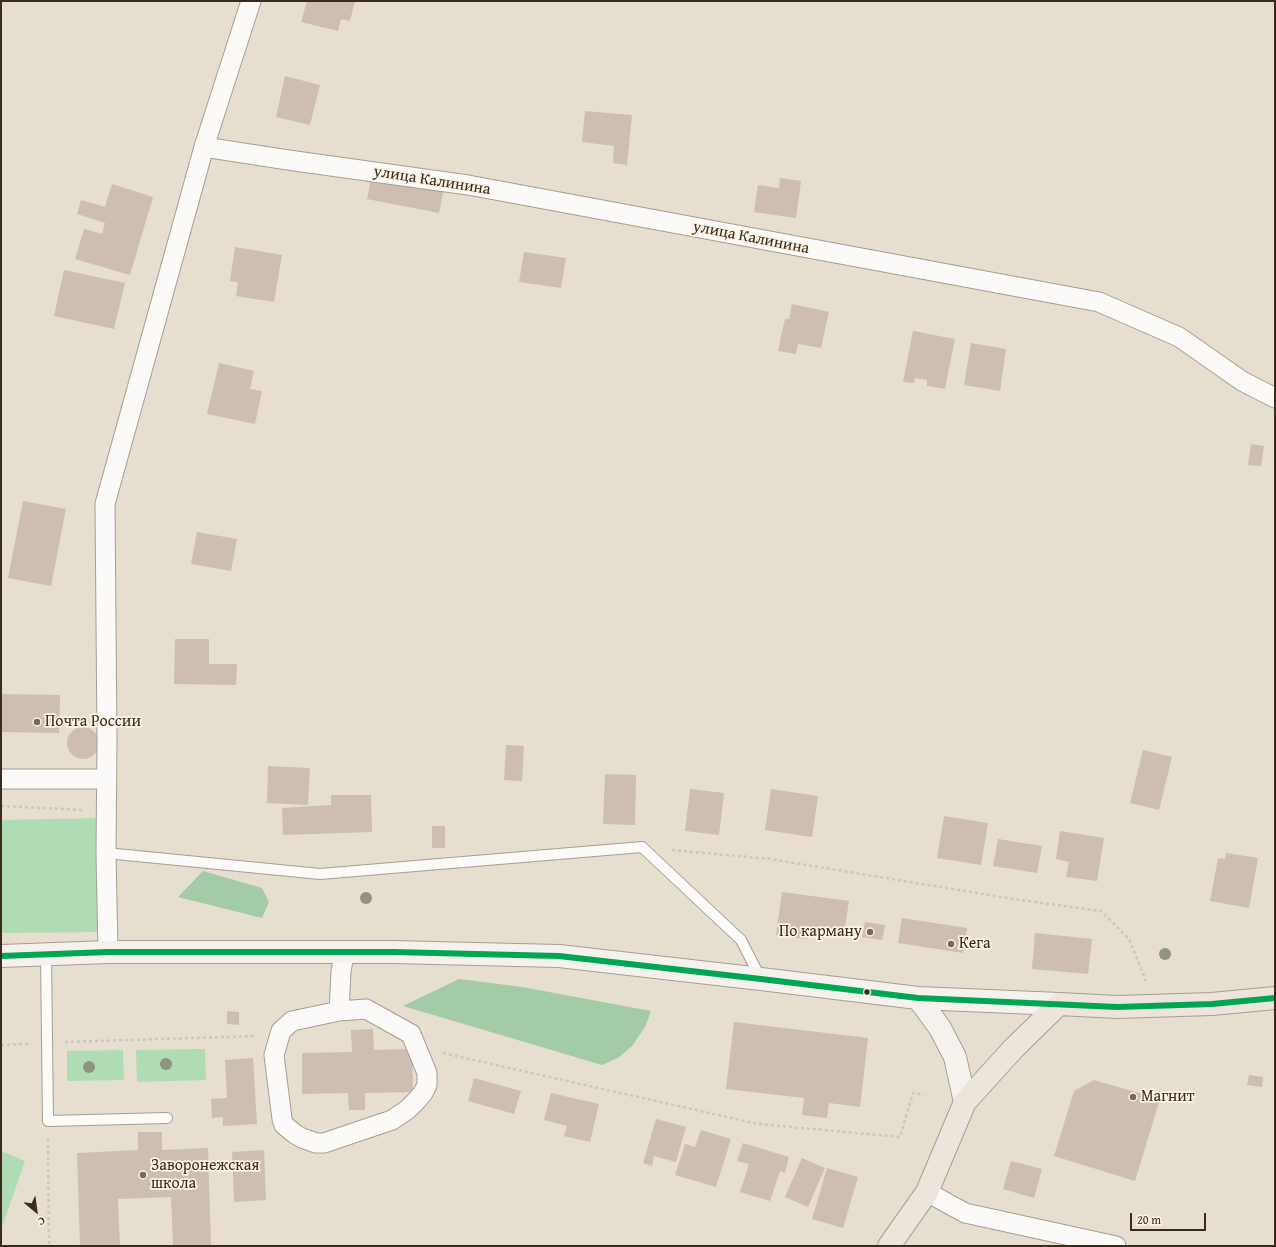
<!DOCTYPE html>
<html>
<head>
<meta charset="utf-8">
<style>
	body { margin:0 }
	#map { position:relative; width:1276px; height:1247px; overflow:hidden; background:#e6dece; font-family:"Gentium Book Plus",serif }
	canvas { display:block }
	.frame { position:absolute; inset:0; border:2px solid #3b2a1e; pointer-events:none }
	.north { position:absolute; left:16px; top:1191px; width:40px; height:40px; -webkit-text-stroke:3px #fcf5e5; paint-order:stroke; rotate:151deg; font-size:11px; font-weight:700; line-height:16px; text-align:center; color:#3b2a1e }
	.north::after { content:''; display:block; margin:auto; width:14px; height:18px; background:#3b2a1e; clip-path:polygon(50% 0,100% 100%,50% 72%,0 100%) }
	.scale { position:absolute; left:1130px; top:1213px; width:76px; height:18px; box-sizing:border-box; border:2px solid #3b2a1e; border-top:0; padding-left:5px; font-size:12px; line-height:14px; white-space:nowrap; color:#3b2a1e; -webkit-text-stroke:3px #fcf5e5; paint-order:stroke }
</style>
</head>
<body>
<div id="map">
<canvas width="1276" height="1247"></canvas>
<div class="frame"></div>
<div class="north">С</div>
<div class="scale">20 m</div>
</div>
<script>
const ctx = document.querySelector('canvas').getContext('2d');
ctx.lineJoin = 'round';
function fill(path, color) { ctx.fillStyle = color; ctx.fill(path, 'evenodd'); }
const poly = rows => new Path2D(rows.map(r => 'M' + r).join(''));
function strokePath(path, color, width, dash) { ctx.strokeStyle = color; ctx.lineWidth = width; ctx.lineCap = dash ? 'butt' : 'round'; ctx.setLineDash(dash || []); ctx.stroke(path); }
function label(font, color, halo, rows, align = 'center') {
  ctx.font = font + ' "Gentium Book Plus",serif'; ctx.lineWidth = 3.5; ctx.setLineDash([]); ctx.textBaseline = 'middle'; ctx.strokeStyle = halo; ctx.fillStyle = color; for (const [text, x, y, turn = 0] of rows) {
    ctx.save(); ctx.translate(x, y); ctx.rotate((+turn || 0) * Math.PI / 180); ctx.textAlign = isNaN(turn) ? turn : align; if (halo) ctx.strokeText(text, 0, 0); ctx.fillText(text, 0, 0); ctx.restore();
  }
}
const green = poly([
	[101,818,103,932,1,933,1,820],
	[205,1049,206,1080,137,1082,136,1050],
	[123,1050,124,1080,67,1081,67,1051],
	[1,1151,25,1161,1,1230]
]);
const forest = poly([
	[203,871,262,888,269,902,262,918,178,897],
	[459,979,522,987,651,1011,645,1027,632,1046,618,1058,602,1065,403,1006]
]);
const building = poly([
	[307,1,355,1,350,21,341,19,338,31,301,22],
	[285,76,320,85,310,125,276,117],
	[585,111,632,115,627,165,613,163,614,146,582,142],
	[372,174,444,188,439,213,367,199],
	[780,178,801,181,796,218,754,212,758,185,779,188],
	[112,184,153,197,130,275,75,259,84,229,102,234,105,223,77,214,81,200,105,207],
	[235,247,282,255,274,302,236,296,238,282,230,281],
	[524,252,566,258,561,288,519,282],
	[64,270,125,283,114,329,54,316],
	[792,304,829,312,821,348,798,344,796,354,778,351,785,319,789,319],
	[913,331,955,339,945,389,927,386,927,380,915,378,914,383,903,382],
	[971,343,1006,349,1000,391,964,385],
	[219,363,254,371,250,389,262,391,255,424,207,414],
	[1251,444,1264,446,1261,466,1248,465],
	[23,501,66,509,51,586,8,578],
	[197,532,237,539,231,571,191,564],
	[175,639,209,639,209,664,237,664,236,685,174,684],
	[1,694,60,695,59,733,1,732],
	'67 743a16 16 0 1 1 32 0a16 16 0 1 1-32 0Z',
	[506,745,524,746,522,781,504,780],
	[1143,750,1172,757,1159,810,1130,803],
	[268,766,310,768,308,805,267,803],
	[605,774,636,775,635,825,603,824],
	[690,789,724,793,719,835,685,831],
	[771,789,818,796,812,837,765,830],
	[331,795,371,795,372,832,283,835,282,808,331,805],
	[944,816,988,823,981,865,937,858],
	[432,826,445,826,445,848,432,848],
	[1060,831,1104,838,1097,881,1066,877,1069,862,1056,859],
	[998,839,1042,846,1037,873,993,866],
	[1226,853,1258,858,1249,908,1210,901,1218,858,1225,859],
	[782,892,849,901,844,934,831,932,827,937,812,935,806,939,776,935],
	[902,918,967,928,963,953,898,943],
	[865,922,885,925,882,940,862,937],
	[1035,933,1092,939,1088,974,1032,969],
	[227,1011,239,1012,239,1025,227,1024],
	[734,1022,868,1038,860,1107,829,1103,827,1118,802,1115,804,1098,726,1089],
	[373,1029,374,1050,412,1049,413,1092,365,1093,365,1110,349,1110,348,1093,302,1094,302,1053,352,1052,351,1030],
	[253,1058,257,1124,223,1126,223,1117,212,1118,211,1099,227,1098,225,1060],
	[1249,1075,1263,1077,1262,1087,1247,1085],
	[474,1078,521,1091,514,1114,468,1101],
	[1094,1080,1160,1099,1135,1181,1054,1156,1074,1091],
	[551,1093,599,1104,590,1142,564,1136,567,1126,544,1120],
	[656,1119,686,1127,676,1162,654,1156,652,1166,643,1163],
	[701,1130,731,1139,716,1187,675,1175,685,1144,695,1147],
	[138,1132,162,1132,162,1150,208,1148,211,1246,173,1246,171,1197,118,1199,120,1246,80,1246,77,1153,138,1150],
	[743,1143,789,1157,785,1173,780,1171,770,1201,740,1192,749,1164,737,1161],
	[264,1150,266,1200,234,1202,232,1152],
	[802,1158,825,1168,808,1207,785,1197],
	[1011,1161,1042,1169,1034,1198,1003,1189],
	[827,1168,858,1177,843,1228,812,1219]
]);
const path = poly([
	[1,806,84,810],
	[672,850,770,859,1013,899,1101,911,1129,939,1146,981],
	[65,1042,256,1036],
	[1,1045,28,1044],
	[443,1053,758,1124,900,1137,913,1093,924,1095],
	[48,1139,49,1246]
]);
const lane = poly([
	[106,853,320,874,642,847,741,940,761,979],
	[46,954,48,1121,167,1118]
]);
const street = poly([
	[204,147,288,160,468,185,1099,302,1179,337,1242,381,1275,398],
	[1,779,106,779],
	[108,952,106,853,107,741,105,504,204,147,251,1],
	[339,1011,366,1009,411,1034,427,1073,427,1085,423,1093,417,1100,407,1110,392,1120,324,1143,316,1143,302,1138,295,1134,284,1125,282,1119,274,1055,281,1031,292,1021,339,1011,341,972,344,953],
	[927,1192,965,1213,1116,1246]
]);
const secondary = poly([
	[1,956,108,952,393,952,559,956,761,979,918,998,1059,1004],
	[918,998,940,1028,955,1057,965,1102]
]);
const primary = poly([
	[889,1246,927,1192,965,1102,1013,1049,1059,1004,1117,1007,1212,1004,1275,998]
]);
const bus1 = poly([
	[1,956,108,952,393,952,559,956,761,979,918,998,1117,1007,1212,1004,1275,998]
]);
const trees = [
	[366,898],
	[1165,954],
	[166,1064],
	[89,1067]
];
const markers = [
	[37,722,4,"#77695c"],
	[870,932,4,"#77695c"],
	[951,944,4,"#77695c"],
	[867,992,3.5,"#3b2a1e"],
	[1133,1097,4,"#77695c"],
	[143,1175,4,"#77695c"]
];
const streetNames = [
	["улица Калинина",432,181,9],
	["улица Калинина",751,238,11]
];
const poiNames = [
	["Почта России",45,722],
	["По карману",862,932,"right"],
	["Кега",959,944],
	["Магнит",1141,1097],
	["Заворонежская",151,1166],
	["школа",151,1184]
];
fill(green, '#b0dcb4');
fill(forest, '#a2cba6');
fill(building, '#cdbeb1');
strokePath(lane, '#a59e93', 12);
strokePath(street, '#a59e93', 21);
strokePath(secondary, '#a59e93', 24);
strokePath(primary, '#a59e93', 24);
strokePath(path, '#cac7c3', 2.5, [3, 3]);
strokePath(lane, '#fbfaf8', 10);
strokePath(street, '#fbfaf8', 19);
strokePath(secondary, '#f5f2ed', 22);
strokePath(primary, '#ede5dc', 22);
strokePath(bus1, '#00a651', 6);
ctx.fillStyle = '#92937f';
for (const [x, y] of trees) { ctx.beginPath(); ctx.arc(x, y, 6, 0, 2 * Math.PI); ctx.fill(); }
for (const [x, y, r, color] of markers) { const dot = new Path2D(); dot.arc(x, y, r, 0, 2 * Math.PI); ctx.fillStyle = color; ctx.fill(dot); strokePath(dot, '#fcf5e5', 1.5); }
label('16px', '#3b2a1e', '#fcf5e5', streetNames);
label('16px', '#3b2a1e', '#fcf5e5', poiNames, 'left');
</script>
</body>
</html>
